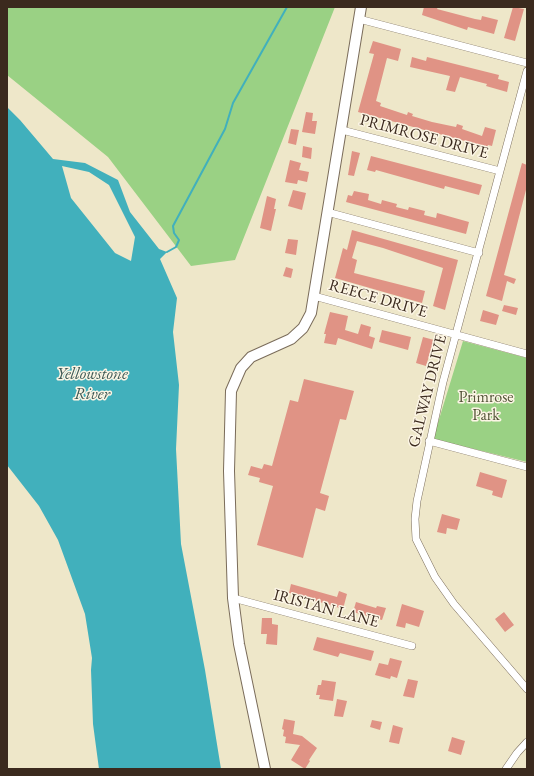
<!DOCTYPE html>
<html>
<head>
<meta charset="utf-8">
<style>
	body { margin:0 }
	#map { position:relative; width:534px; height:776px; overflow:hidden; background:#eee7c9; font-family:"EB Garamond",serif }
	canvas { display:block }
	.frame { position:absolute; inset:0; border:8px solid #3b2a1e; pointer-events:none }
</style>
</head>
<body>
<div id="map">
<canvas width="534" height="776"></canvas>
<div class="frame"></div>
</div>
<script>
const ctx = document.querySelector('canvas').getContext('2d');
ctx.lineJoin = 'round';
function fill(path, color) { ctx.fillStyle = color; ctx.fill(path, 'evenodd'); }
const poly = rows => new Path2D(rows.map(r => 'M' + r).join(''));
function strokePath(path, color, width, dash) { ctx.strokeStyle = color; ctx.lineWidth = width; ctx.lineCap = dash ? 'butt' : 'round'; ctx.setLineDash(dash || []); ctx.stroke(path); }
function label(font, color, halo, rows, align = 'center') {
  ctx.font = font + ' "EB Garamond",serif'; ctx.lineWidth = 3; ctx.setLineDash([]); ctx.textBaseline = 'middle'; ctx.strokeStyle = halo; ctx.fillStyle = color; for (const [text, x, y, turn = 0] of rows) {
    ctx.save(); ctx.translate(x, y); ctx.rotate((+turn || 0) * Math.PI / 180); ctx.textAlign = isNaN(turn) ? turn : align; if (halo) ctx.strokeText(text, 0, 0); ctx.fillText(text, 0, 0); ctx.restore();
  }
}
const green = poly([
	[7,7,335,7,235,260,191,266,108,157,7,75],
	[463,341,527,358,527,462,433,439]
]);
const water = poly([
	[7,107,20,120,53,159,85,163,118,180,130,212,159,249,167,252,160,259,177,298,173,332,179,385,176,449,181,544,205,670,221,769,99,769,93,724,91,670,92,658,85,614,58,540,39,506,7,465],
	[62,166,89,172,109,185,135,237,131,261,115,253,71,198]
]);
const stream = poly([
	[167,252,176,247,179,240,174,233,173,226,225,129,233,103,287,7]
]);
const building = poly([
	[424,7,438,7,437,9,475,19,481,20,482,16,498,20,494,34,468,27,467,30,422,15],
	[513,7,524,9,515,41,504,38],
	[373,41,401,49,398,61,387,58,376,101,381,103,380,106,407,115,408,112,413,114,412,116,432,122,456,127,457,124,463,126,462,129,482,136,485,127,496,130,492,146,488,145,487,147,358,112,374,54,369,53],
	[412,57,426,61,427,57,499,75,498,79,509,82,507,92,486,86,487,84,460,77,455,92,446,90,450,76,410,67],
	[306,112,313,113,312,121,317,121,315,134,302,132],
	[291,129,299,130,296,145,288,143],
	[303,146,312,148,311,159,302,157],
	[352,151,360,153,354,176,348,175],
	[371,156,482,185,479,195,445,186,444,189,376,170,375,172,367,170],
	[290,160,301,163,299,170,309,172,307,182,298,180,297,184,285,182],
	[522,163,527,165,527,186,504,275,516,279,514,284,507,281,502,301,486,296],
	[293,190,306,193,302,210,288,206],
	[354,191,369,194,368,200,381,204,382,200,397,204,396,207,408,210,409,207,425,211,424,215,436,218,437,213,469,222,466,234,346,202,348,195,352,196],
	[267,196,276,199,274,209,276,209,271,231,260,228],
	[352,230,458,260,445,310,433,306,443,268,383,248,357,241,352,258,357,260,354,273,425,291,422,303,335,278,343,248,347,250],
	[288,239,298,240,296,255,285,253],
	[286,267,293,269,291,278,283,276],
	[504,305,518,308,516,315,502,311],
	[483,310,499,315,496,325,480,321],
	[330,312,348,316,345,330,358,334,361,324,371,327,369,336,375,338,372,349,338,338,336,345,324,343,326,334,324,334],
	[382,330,411,337,408,350,379,342],
	[423,337,434,340,426,366,416,363],
	[304,379,354,391,346,420,340,419,320,493,329,496,325,511,316,508,303,558,257,545,273,486,259,482,260,478,248,475,251,466,262,469,264,464,272,466,290,400,298,402],
	[480,472,507,480,502,498,492,495,493,491,476,486],
	[442,514,460,519,457,530,447,528,446,534,437,532],
	[291,584,337,597,339,591,347,594,343,609,289,593],
	[356,602,376,608,377,606,386,608,382,620,353,612],
	[402,604,424,611,419,627,406,623,405,628,396,626],
	[504,612,514,625,505,632,495,619],
	[262,618,272,618,272,624,278,625,277,645,266,644,267,634,261,634],
	[317,637,374,651,371,661,340,653,338,657,313,650],
	[390,658,402,661,397,678,391,676,390,679,375,675,379,663,388,665],
	[408,679,418,681,414,698,403,696],
	[322,680,336,682,333,701,319,699,320,695,316,695,318,685,321,685],
	[337,699,347,701,343,717,334,716],
	[284,719,295,721,293,734,302,736,317,748,309,760,310,761,305,769,291,760,300,745,285,743,286,737,283,736,284,730,282,729],
	[372,720,382,722,380,730,370,727],
	[393,725,403,728,399,744,389,742],
	[452,737,465,741,461,755,448,751]
]);
const street = poly([
	[359,19,527,63],
	[527,71,443,382,417,501,415,519,416,539,435,577,454,604,527,689],
	[342,130,500,171],
	[327,212,479,253],
	[314,296,527,354],
	[429,441,527,467],
	[233,598,412,646],
	[506,769,517,753,527,742]
]);
const secondary = poly([
	[265,769,239,644,233,598,229,471,231,391,241,368,251,357,291,339,303,328,311,313,361,7]
]);
const streetNames = [
	["PRIMROSE DRIVE",424,137,15],
	["REECE DRIVE",378,299,16],
	["GALWAY DRIVE",428,391,-76],
	["IRISTAN LANE",326,609,15]
];
const parkNames = [
	["Primrose",486,398],
	["Park",486,416]
];
const waterNames = [
	["Yellowstone",92,374],
	["River",92,394]
];
fill(green, '#9ad184');
fill(water, '#41b0bc');
strokePath(stream, '#41b0bc', 2);
fill(building, '#e09385');
strokePath(street, '#7a6c5a', 8);
strokePath(secondary, '#7a6c5a', 12);
strokePath(street, '#fff', 7);
strokePath(secondary, '#fff', 10);
label('16px', '#3b2a1e', '#fcf5e5', streetNames);
label('16px', '#535438', '#fcf5e5', parkNames);
label('italic 17px', '#3d5955', '#fcf5e5', waterNames);
</script>
</body>
</html>
